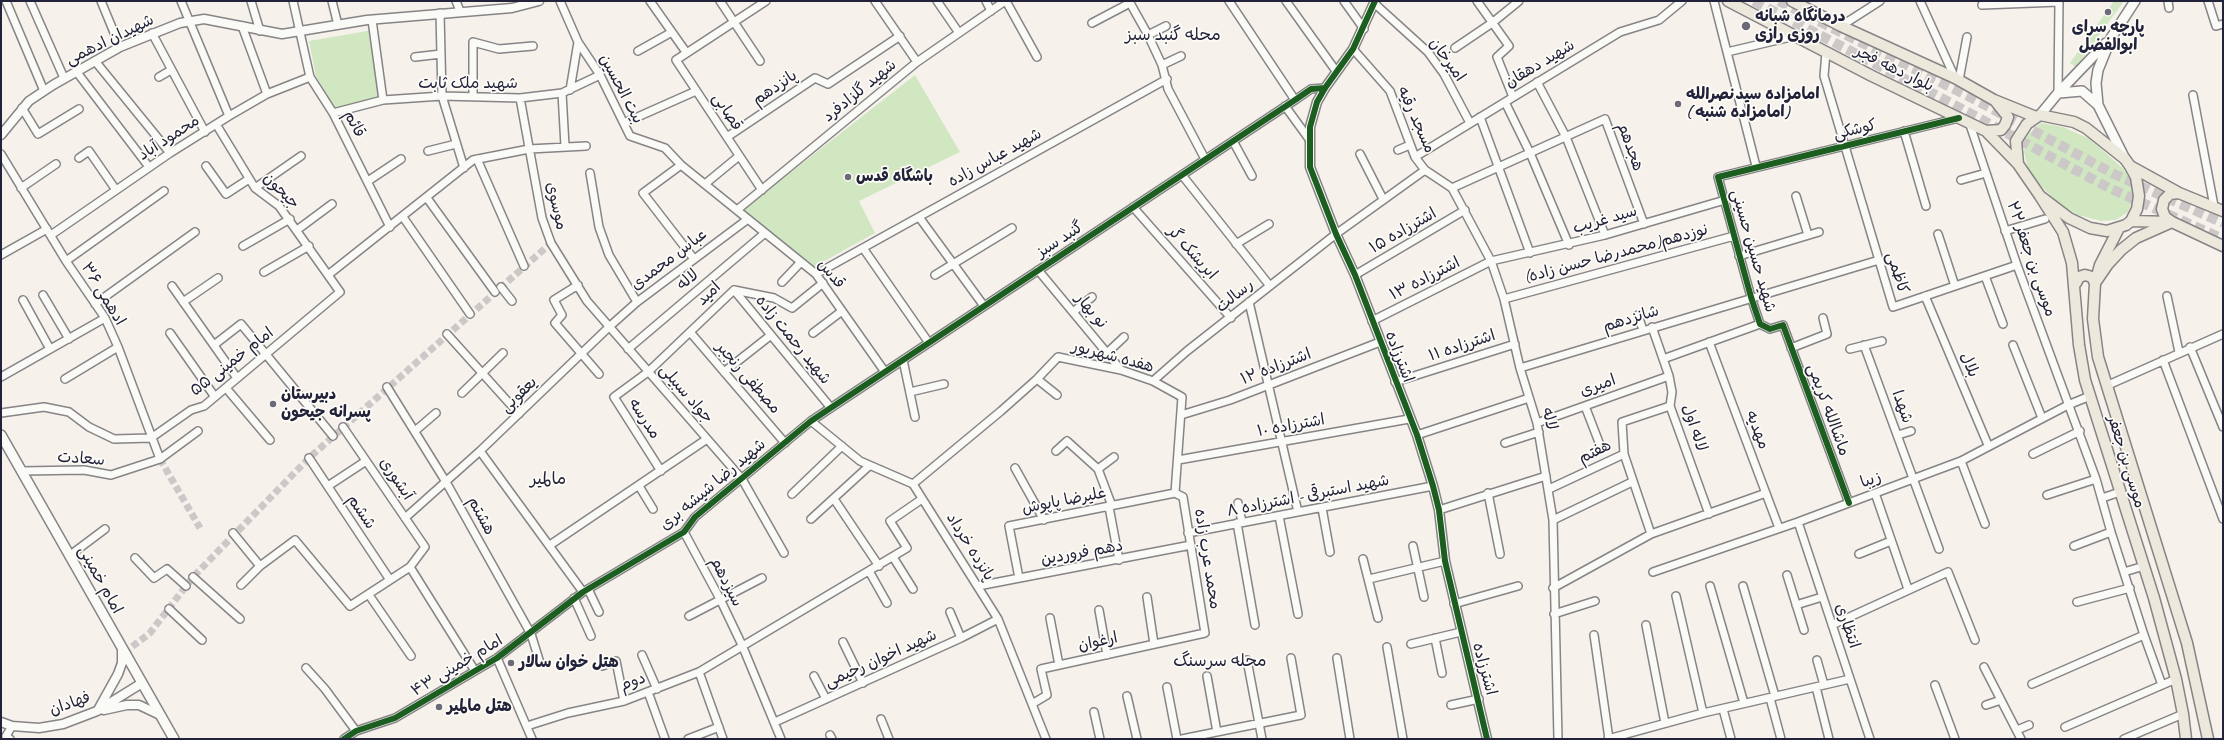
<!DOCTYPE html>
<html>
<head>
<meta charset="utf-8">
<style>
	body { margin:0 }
	#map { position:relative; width:2224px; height:740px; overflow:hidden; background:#f6f1eb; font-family:Caveat,sans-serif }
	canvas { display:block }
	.frame { position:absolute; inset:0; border:2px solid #22223b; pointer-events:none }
</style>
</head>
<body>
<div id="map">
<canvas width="2224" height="740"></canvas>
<div class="frame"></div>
</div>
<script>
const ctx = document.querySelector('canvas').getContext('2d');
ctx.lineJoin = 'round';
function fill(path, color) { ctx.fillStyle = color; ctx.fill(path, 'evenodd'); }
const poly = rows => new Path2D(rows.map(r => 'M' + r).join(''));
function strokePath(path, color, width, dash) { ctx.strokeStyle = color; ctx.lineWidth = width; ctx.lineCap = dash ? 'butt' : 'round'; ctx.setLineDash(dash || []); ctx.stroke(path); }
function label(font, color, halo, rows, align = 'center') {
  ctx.font = font + ' Caveat,"Playpen Sans Arabic",sans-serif'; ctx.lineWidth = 3.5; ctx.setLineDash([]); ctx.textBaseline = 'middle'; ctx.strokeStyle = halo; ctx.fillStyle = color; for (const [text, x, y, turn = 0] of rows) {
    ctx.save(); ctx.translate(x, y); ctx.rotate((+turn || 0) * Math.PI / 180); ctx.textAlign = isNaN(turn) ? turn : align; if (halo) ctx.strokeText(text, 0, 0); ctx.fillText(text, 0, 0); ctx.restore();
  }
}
const green = poly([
	[2114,1,2124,1,2076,67,2070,63],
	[373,30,381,96,335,108,316,76,309,41],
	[915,75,960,152,859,201,875,233,812,268,740,212],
	[2041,123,2063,127,2090,139,2127,172,2135,193,2128,212,2116,220,2101,221,2078,215,2057,202,2041,186,2028,168,2024,152,2027,135]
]);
const minorTunnel = poly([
	[160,459,200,528],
	[124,653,150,633,193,577,309,458,551,243]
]);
const primaryTunnel = poly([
	[1754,1,1947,101,2109,188,2223,239],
	[1779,1,1972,98,2114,174,2223,223]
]);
const minor = poly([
	[6,1,44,91],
	[30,1,64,78],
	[101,1,120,47],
	[181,1,229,116],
	[251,1,260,31],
	[293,1,310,77,333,113,390,227],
	[332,1,338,25],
	[456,1,460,11],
	[560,1,578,42,600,75,630,136,665,148,681,165,816,274,885,372],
	[650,1,686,52],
	[720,1,760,61],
	[875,1,917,62],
	[937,1,959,33],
	[986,1,991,11],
	[1006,1,1037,57],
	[1129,1,1148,35,1162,65,1168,89,1205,159],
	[1229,1,1295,100],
	[1286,1,1336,71],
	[1344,1,1364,29],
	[1477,1,1509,46,1497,57,1513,97],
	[1714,1,1756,166],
	[1920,1,1955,78],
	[2168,1,2169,8],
	[2208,1,2216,26,2223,24],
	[1374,3,1428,52,1444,74,1470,123],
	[1982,5,2059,2],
	[440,13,442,96,464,168],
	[372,20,383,100],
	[1092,23,1130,3],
	[242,26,267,94],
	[1841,26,1880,1],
	[152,33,205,132],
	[1148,35,1166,26],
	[1455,48,1492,23,1519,1],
	[1353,49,1390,91,1415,157,1425,170,1452,188,1491,261,1504,299,1520,368,1537,423,1553,520,1558,739],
	[638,51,672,32],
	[1727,52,1795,36],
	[1826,52,1824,76,1893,307,2017,265],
	[415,57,441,54],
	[95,61,170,153],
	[1162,65,1181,56],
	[76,71,149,167],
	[159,77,171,70],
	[1959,80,1967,37],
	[1537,82,1566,137,1605,235],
	[570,90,578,42],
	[562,93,565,146],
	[2058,93,2059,1],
	[2193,95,2214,206],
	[473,97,473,42,499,49,533,46],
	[520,98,542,218,551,243,587,301,742,479,784,553],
	[1505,102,1530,153,1569,245],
	[1285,106,1309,139],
	[22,108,38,134,79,109],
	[333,113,383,100,442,96,520,98,562,93,600,75],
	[1480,117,1530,253],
	[1969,122,2017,265,2096,479,2111,532,2144,635,2162,685],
	[624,123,696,91],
	[1904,131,1926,206],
	[727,137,815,78,828,84,900,36],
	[1233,141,1252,176],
	[1398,150,1410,145],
	[428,151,456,144],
	[1,154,66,261,105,318,118,347,160,459],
	[1360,154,1383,199],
	[1415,157,1620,32,1659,20,1682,1],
	[79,158,89,151,116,190],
	[477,159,524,266],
	[681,165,643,193,694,259],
	[206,166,226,194,249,179],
	[590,173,599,227,609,255,637,302],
	[1182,175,1270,286],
	[1961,180,1986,173],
	[368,181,401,159],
	[705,184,739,156],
	[21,188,56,164],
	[255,188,301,156],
	[1452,188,1605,119,1644,224],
	[762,190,676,60,766,1],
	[1796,196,1808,235],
	[427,198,495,292],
	[1133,207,1231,318],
	[737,210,917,62,1005,1],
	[403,217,470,314],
	[919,217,984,306],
	[297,230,332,204],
	[2005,231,2045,219],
	[1938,234,1955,286],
	[51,235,170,153,229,116,267,94,310,77],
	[1236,244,1269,224],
	[243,246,290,219],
	[863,248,929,343],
	[1,255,47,229],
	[1739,256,1819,232],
	[66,261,164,191],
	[1038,270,1121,370],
	[264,272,309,246],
	[816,274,1167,79],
	[328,275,473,160,529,149,586,146],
	[935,275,1012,228],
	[1355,275,1465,210],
	[1985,276,2003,324],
	[782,282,801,262],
	[578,285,554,300,562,315,555,323,599,374],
	[172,286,237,378],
	[501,287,512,301],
	[734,290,831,408],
	[43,295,69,339],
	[1925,296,1988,445],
	[2167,296,2179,352],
	[1504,299,1734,236],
	[23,300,50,349],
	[183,302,218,278],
	[1249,302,1298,512],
	[95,304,195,232],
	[1073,312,1092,297],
	[1638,315,1643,330],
	[1372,321,1491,261,1605,235,1725,200],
	[1652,327,1669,376,1672,392,1670,406,1709,514],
	[690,332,785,443],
	[170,333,215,397],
	[813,333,842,311],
	[447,334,519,414],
	[1709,342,1779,528],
	[214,345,241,324,333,436],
	[1864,345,1939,549],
	[2013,345,2042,418],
	[2190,347,2223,427],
	[1791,348,1827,334,1823,318],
	[628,349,765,233],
	[1850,349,1882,341],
	[1107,353,1124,337],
	[1663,359,1760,324],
	[903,360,915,417],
	[2163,360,2223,519],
	[1520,368,1879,260],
	[724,372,771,335],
	[1,377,105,318],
	[65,379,118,347],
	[1037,379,1057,395],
	[1153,381,1187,351,1336,234,1425,170],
	[1395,382,1515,344],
	[2106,386,2223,334],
	[387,387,446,482,531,634,540,663],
	[226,388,270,440],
	[910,392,944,384],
	[462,393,503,353],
	[1585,406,1600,445],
	[1,413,44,407,69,412,89,427,114,439,151,438,191,410,204,406,340,292,279,206,255,188,216,124],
	[1181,415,1230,400,1380,342],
	[811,421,860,461,913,484,998,619,1046,739],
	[1537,423,1669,376],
	[415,431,436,413],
	[1417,435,1529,398],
	[1898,435,1911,431],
	[1505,443,1539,432],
	[480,451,583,592],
	[1056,451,1067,441,1098,469,1112,506],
	[1624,454,1651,534],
	[2033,454,2080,431],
	[309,458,390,580],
	[1178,460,1409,419],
	[1961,461,1985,524],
	[1015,468,1044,520],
	[1098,469,1114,457],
	[21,471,84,470,111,475,160,459,198,431],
	[661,471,614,397,648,372,734,290,774,298,792,308,823,283],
	[913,484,1001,411,1037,379,1058,357,1121,370,1153,381,1182,397,1175,493],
	[328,486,366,461],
	[639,486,653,509],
	[1549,489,1624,454,1622,422,1670,406],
	[1488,493,1500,554],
	[1875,493,1908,589],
	[792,494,842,446],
	[2047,495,2096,479],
	[2102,498,2120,492],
	[834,499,879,566],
	[1238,503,1242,522],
	[1849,503,1783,325,1770,329,1760,324,1751,297,1718,177,1959,118],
	[1109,507,1119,560],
	[1322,508,1330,552],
	[1439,510,1546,476],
	[1279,516,1298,614],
	[405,518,480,451,609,327,637,302,748,219],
	[811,519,869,466],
	[1553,520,1632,482],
	[1798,522,1870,739],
	[1237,523,1255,625],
	[684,532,720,599,742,645,781,739],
	[233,533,260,566],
	[1188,533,1433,486],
	[550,545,707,439],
	[1413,546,1424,597],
	[2074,546,2111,532],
	[1859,554,1891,541],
	[69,556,105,529],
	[893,557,913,589],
	[135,558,154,578,167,569,186,586],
	[1363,559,1378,618],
	[410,567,475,671],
	[869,571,887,603],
	[1653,572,1798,522,1961,461,2068,405,2090,396],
	[2124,572,2144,566],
	[1787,575,1804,630],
	[193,577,240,619],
	[1019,578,1009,526,1175,493],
	[1369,579,1445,561],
	[241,585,260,566,295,540,350,606,410,567,425,547,343,427],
	[978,586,1191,545],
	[1710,586,1744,703],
	[1743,586,1775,696],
	[1553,588,1651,534,1766,493],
	[588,589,599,612],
	[369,595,411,656],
	[1676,596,1703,713],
	[1147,597,1154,644],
	[574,598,591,636],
	[2077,602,2130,588],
	[1454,604,1518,586],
	[1796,605,1822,597],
	[169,609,202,640],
	[1099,610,1107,655],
	[950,612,961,638],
	[1554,614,1595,601],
	[689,616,762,578],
	[1050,618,1059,665],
	[1646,625,1665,723],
	[1832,625,1948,572,1975,640],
	[1594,635,1609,739],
	[1435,638,1442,673],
	[843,642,863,683],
	[1411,644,1461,632],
	[1387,647,1403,739],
	[642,655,657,689],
	[497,658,532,739],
	[1337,658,1350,739],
	[1247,660,1262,739],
	[1817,660,1824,685],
	[602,666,616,661,624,701],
	[1984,667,2021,739],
	[306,668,325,689,356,731],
	[699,672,723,739],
	[814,676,826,699],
	[1207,676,1217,732],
	[2032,684,2144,635],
	[1935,685,1955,739],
	[1167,687,1177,739],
	[1816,687,1829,739],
	[648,692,665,739],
	[1127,696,1137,739],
	[1770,698,1781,739],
	[1032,704,1047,695,1041,669,1205,633,1183,497,1175,493],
	[1451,705,1479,699],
	[1986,705,2001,700],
	[1723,709,1731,739],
	[1094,712,1100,739],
	[881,719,889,739],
	[775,722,961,638,998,619],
	[527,726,568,713,624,701,699,672,907,548,890,521,922,499],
	[2065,727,2176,679],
	[2017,730,2029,725],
	[830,735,832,739],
	[10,739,6,736,12,726],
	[344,739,356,731,395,718,497,658,583,592,684,532,695,517,811,421,1295,100,1311,89,1325,88],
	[688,739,719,727],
	[1182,739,1301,715,1291,658],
	[1608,739,1703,713,1850,679],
	[2124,739,2183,714]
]);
const tertiary = poly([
	[1375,1,1353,49,1325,88,1317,102,1310,127,1310,167,1336,234,1355,275,1417,435,1433,486,1439,510,1445,561,1487,739],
	[1,135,29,101,53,85,120,47,180,23,204,19,282,34,367,20,512,8,539,1],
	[98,710,118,674,122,663,122,649],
	[104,710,127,705,139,705,160,715],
	[1,722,12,726,39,728,63,724,97,711,142,683]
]);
const secondary = poly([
	[2059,93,2082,91,2098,105],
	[2040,115,2058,93,2106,43],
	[2125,159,2098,105,2096,83,2098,70,2111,38,2135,1],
	[1,435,174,739]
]);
const primary = poly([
	[1728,1,1872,76,1986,131,2018,164],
	[1792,1,1841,26,1955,78,1994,100,2036,117],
	[1986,131,2001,130,2005,125,2008,117,1996,102],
	[2130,166,2136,177,2139,196,2137,209,2131,221,2126,225,2107,231,2090,228,2069,218,2040,196,2018,164,2016,141,2027,124,2040,115,2074,122,2086,128,2125,159,2130,166,2179,193,2223,211],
	[2040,196,2063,232,2072,263,2079,345,2085,380,2154,598,2176,679,2183,714,2186,739],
	[2131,221,2172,222,2223,246],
	[2172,222,2165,217,2162,209,2164,200,2170,194,2179,193],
	[2119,228,2100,265,2095,283,2093,319,2098,357,2187,643,2208,739],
	[2076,283,2079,277,2085,275,2092,277,2095,283,2108,264,2121,250,2136,238,2172,222]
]);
const cycleway = poly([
	[1375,1,1353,49,1325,88,1317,102,1310,127,1310,167,1336,234,1355,275,1417,435,1433,486,1439,510,1445,561,1487,739],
	[1849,503,1783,325,1770,329,1760,324,1751,297,1718,177,1959,118],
	[344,739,356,731,395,718,497,658,583,592,684,532,695,517,811,421,1295,100,1311,89,1325,88]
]);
const markers = [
	[2108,12,4,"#6c6a79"],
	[1746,26,5,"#6c6a79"],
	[1678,104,4,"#6c6a79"],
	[848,177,4,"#6c6a79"],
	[273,404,4,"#6c6a79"],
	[511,663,4,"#6c6a79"],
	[439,707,4,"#6c6a79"]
];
const poiNames = [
	["درمانگاه شبانه",1755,17],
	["روزی رازی",1755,35],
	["پارچه سرای",2108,28,"center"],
	["ابوالفضل",2108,46,"center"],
	["امامزاده سیدنصرالله",1686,95],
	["( امامزاده شنبه)",1686,113],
	["باشگاه قدس",856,177],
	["دبیرستان",281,395],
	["پسرانه جیحون",281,413],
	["هتل خوان سالار",519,663],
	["هتل مالمير",447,707]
];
const streetNames = [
	["شهیدان ادهمی",110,40,-26],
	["امیرخان",1447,60,54],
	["شهید دهقان",1540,64,-31],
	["بلوار دهه فجر",1894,69,26],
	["شهید ملک ثابت",468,84],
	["پانزدهم",775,88,-34],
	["بیت الحسین",621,89,62],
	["شهید گلزادفرد",860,91,-39],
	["قصابی",727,112,57],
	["مسجد رقیه",1416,120,66],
	["قائم",354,124,62],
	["کوشکی",1855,130,-13],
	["محمود آباد",169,138,-33],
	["هجدهم",1630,147,70],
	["شهید عباس زاده",995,158,-29],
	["جیحون",281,191,45],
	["موسوی",556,206,77],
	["سید غریب",1605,220,-16],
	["اشترزاده ۱۵",1403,231,-30],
	["گنبد سبز",1060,240,-33],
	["شهید حسین حسینی",1753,251,74],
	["ابریشک گر",1192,253,48],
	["نوزدهم(محمدرضا حسن زاده)",1616,254,-15],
	["موسی بن جعفر ۲۲",2031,259,71],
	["عباس محمدی",669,260,-37],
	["کاظمی",1897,273,73],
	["قدس",831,274,50],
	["اشترزاده ۱۳",1425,279,-27],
	["لاله",688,280,-40],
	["ادهمی ۳۶",103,294,59],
	["امید",709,294,-43],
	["رسالت",1235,296,-39],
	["نو بهار",1091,311,50],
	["شانزدهم",1631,319,-17],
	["شهید رحمت زاده",793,340,51],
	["اشترزاده ۱۱",1462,346,-18],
	["هفده شهریور",1113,357,15],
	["اشترزاده",1399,357,69],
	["امام خمینی ۵۵",232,362,-38],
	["بلال",1969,365,67],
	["اشترزاده ۱۲",1276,367,-21],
	["مصطفی رنجبر",748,378,49],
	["امیری",1598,386,-20],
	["جواد سبیلی",686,394,49],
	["یعقوبی",519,395,-44],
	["شهدا",1902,407,70],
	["ماشاالله کریمی",1828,410,70],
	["مدرسه",644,419,57],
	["لاله",1549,419,76],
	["اشترزاده ۱۰",1291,426,-10],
	["لاله اول",1694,428,71],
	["مهدیه",1757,430,69],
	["هفتم",1595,452,-26],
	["سعادت",81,459,4],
	["موسی بن جعفر",2126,462,73],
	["آبشوری",396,479,56],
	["زیبا",1871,480,-20],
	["شهید رضا شیشه بری",713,485,-40],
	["شهید استبرقی - اشترزاده ۸",1308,496,-11],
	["علیرضا پاپوش",1064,501,-11],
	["ششم",361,512,56],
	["هشتم",481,516,62],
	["پانزده خرداد",970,547,58],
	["دهم فروردین",1082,553,-10],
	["محمد عرب زاده",1207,559,81],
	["امام خمینی",100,580,61],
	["سیزدهم",726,582,63],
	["انتظاری",1847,626,71],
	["ارغوان",1098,642,-12],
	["شهید اخوان رحیمی",881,659,-24],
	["امام خمینی ۴۳",457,666,-31],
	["اشترزاده",1484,669,75],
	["دوم",633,682,-20],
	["فهادان",70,704,-19]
];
const neighbourhoodNames = [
	["محله گنبد سبز",1173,36],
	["مالمیر",548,480],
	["محله سرسنگ",1220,662]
];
fill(green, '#d1e7c1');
strokePath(minorTunnel, '#ccc8c8', 7, [7, 3.5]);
strokePath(primaryTunnel, '#ccc8c8', 10, [10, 5]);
strokePath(minor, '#868486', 10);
strokePath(tertiary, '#868486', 11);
strokePath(secondary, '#868486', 12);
strokePath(primary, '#868486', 13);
strokePath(minor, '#fafaf7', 7);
strokePath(tertiary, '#fafaf7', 8);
strokePath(secondary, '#fafaf7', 9);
strokePath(primary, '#ece8db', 10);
strokePath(cycleway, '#1b5e20', 6);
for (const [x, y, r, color] of markers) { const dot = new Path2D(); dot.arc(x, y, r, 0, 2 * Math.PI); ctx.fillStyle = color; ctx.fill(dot); strokePath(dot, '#fdfcf7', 1.5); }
label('bold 16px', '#22223b', '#fdfcf7', poiNames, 'left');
label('16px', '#22223b', '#fdfcf7', streetNames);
label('17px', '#22223b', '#fdfcf7', neighbourhoodNames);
</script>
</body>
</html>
